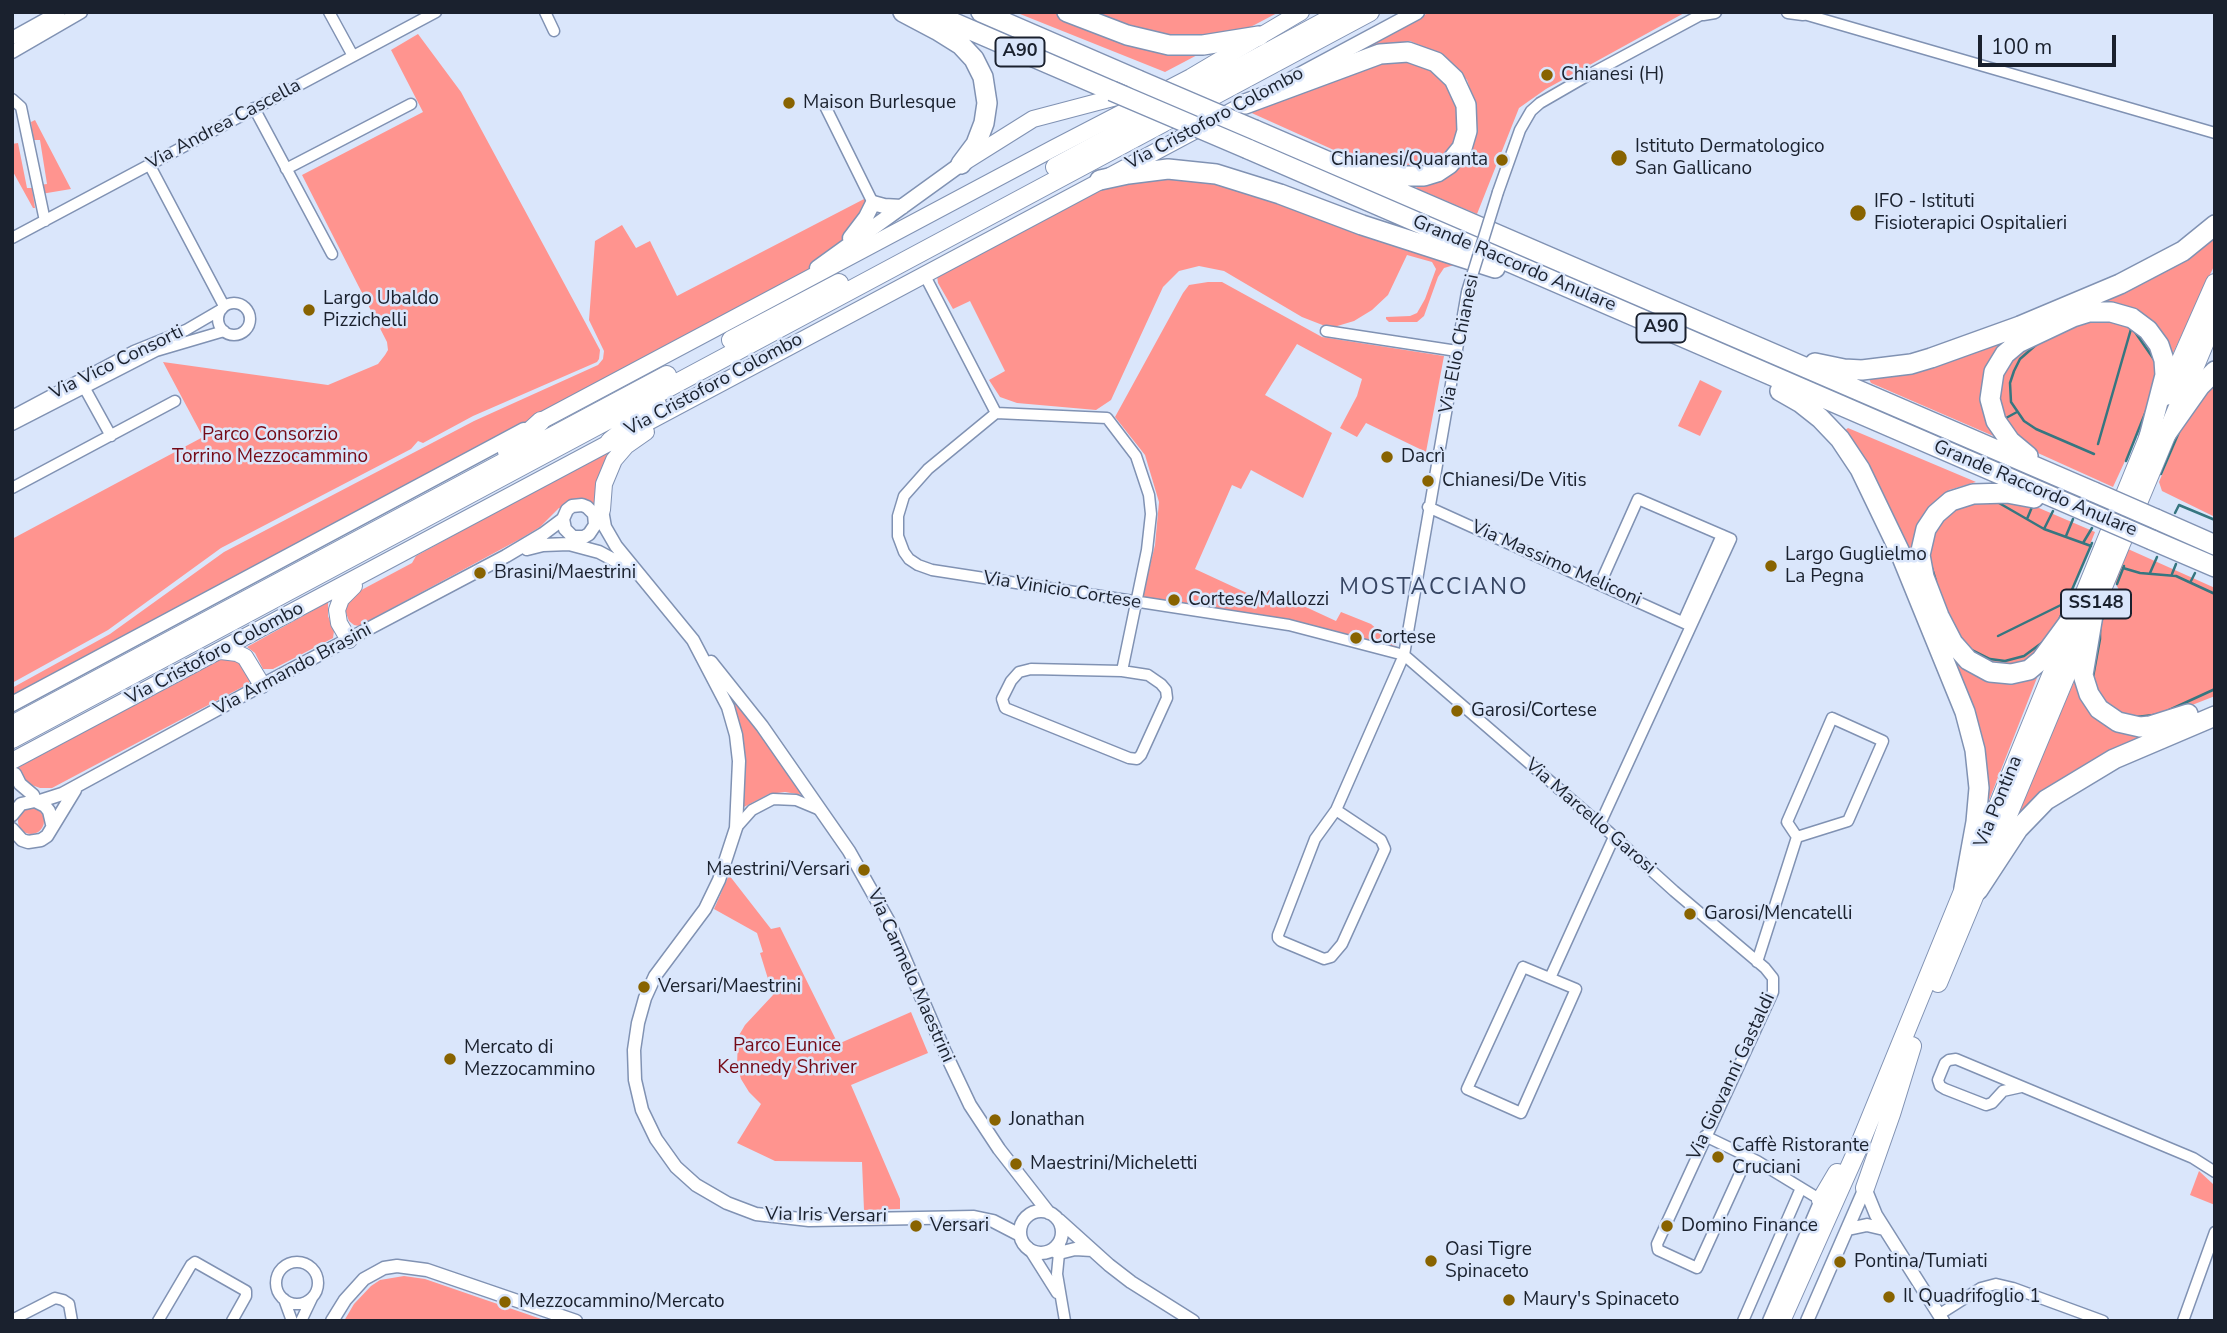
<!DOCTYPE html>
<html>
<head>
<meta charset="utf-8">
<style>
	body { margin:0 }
	#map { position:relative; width:2227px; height:1333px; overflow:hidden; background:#dae6fb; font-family:"Nunito Sans",sans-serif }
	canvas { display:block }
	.frame { position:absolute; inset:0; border:14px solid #1a212e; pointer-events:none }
	.scale { position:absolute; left:1978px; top:35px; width:138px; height:32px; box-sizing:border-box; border:4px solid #1a212e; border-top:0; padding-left:9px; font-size:21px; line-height:24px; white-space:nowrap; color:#1a212e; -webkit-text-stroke:5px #dae6fb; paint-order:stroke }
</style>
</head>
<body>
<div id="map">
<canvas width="2227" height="1333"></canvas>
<div class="frame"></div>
<div class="scale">100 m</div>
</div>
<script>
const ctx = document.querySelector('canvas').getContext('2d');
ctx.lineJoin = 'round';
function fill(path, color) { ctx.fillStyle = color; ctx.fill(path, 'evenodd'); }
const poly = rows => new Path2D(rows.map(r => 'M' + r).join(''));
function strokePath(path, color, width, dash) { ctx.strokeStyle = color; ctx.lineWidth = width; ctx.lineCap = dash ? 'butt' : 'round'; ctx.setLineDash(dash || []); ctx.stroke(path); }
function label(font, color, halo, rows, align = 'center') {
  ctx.font = font + ' "Nunito Sans",sans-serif'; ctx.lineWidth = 5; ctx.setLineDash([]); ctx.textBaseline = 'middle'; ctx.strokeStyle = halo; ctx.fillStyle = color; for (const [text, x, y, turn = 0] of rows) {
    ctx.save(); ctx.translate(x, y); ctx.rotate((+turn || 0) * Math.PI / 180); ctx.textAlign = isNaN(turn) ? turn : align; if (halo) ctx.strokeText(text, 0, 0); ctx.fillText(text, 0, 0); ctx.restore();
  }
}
const green = poly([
	[1015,12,1279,12,1165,72],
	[1430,12,1686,12,1546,89,1519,108,1477,214,1415,188,1440,178,1476,135,1477,110,1467,80,1445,56,1410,41,1348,56],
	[418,34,461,92,585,322,600,350,599,359,597,362,473,416,423,443,418,441,411,449,221,548,108,630,12,683,12,539,203,437,163,362,328,385,378,364,385,355,388,350,387,342,302,175,423,112,391,50],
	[1381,60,1427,62,1460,99,1460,140,1433,168,1376,169,1245,110],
	[35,120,71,189,41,194,39,185,47,184,40,140,33,140,31,122],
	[18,143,27,188,32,188,35,208,33,208,12,170,12,144],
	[1184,178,1230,186,1454,265,1444,268,1438,277,1424,316,1417,322,1389,322,1386,319,1386,317,1410,316,1417,313,1425,299,1436,269,1432,262,1407,255,1388,295,1372,310,1354,321,1334,327,1325,326,1302,317,1224,271,1199,266,1179,271,1163,287,1111,400,1096,410,1017,403,1000,397,989,380,1005,371,970,301,953,309,938,283,937,276,1072,204,1104,189,1136,179],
	[866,198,868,201,848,234,820,262,780,286,12,697,12,688,110,634,224,552,474,421,598,365,603,359,604,351,589,320,595,241,622,225,636,248,650,241,677,296],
	[2215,229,2215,264,2167,366,2141,314,2124,305,2090,302],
	[1208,282,1222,282,1322,337,1444,356,1426,452,1366,423,1357,437,1340,428,1357,396,1362,379,1297,344,1265,395,1332,433,1303,498,1251,470,1241,489,1232,485,1195,569,1262,600,1269,590,1336,621,1341,612,1371,624,1398,648,1283,619,1142,598,1155,545,1159,502,1145,455,1115,417,1183,293,1189,285],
	[2111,315,2150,338,2158,375,2148,411,2113,487,2029,449,1998,413,2000,374,2007,358,2087,317],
	[2020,331,1992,365,1998,438,1871,383,1868,377],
	[1700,380,1722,391,1700,436,1678,426],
	[2215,380,2215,517,2162,491,2159,482,2186,417],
	[1848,428,1976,482,1949,490,1934,504,1914,564,1844,431],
	[616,446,599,506,559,508,540,527,520,539,359,626,354,625,349,621,345,610,346,602,352,595,412,563,416,556],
	[1968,498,2025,502,2095,532,2052,640,2031,660,2007,664,1991,662,1969,654,1924,567,1928,531],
	[2128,549,2215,588,2215,696,2154,720,2122,715,2104,703,2088,671,2091,646,2109,599,2116,597,2120,592,2115,582],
	[328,602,328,616,334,631,333,638,273,669,263,669,255,653,247,647],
	[1942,639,1982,674,2042,665,1986,808],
	[225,656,234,656,251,680,248,684,52,788,40,788,29,784,17,768],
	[2079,670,2087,699,2155,731,2070,773,2015,819],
	[731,695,756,727,803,795,785,792,769,794,744,807,744,758,729,697],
	'18 821a13 13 0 1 1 26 0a13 13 0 1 1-26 0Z',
	[729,875,771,929,780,927,838,1044,911,1012,928,1053,851,1085,900,1199,900,1209,864,1210,862,1162,775,1161,737,1143,761,1104,749,1092,741,1079,737,1066,738,1037,745,1025,773,995,760,953,763,952,757,933,714,909],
	[2199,1171,2213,1184,2215,1205,2190,1195],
	[404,1276,425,1279,547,1321,344,1321,354,1304,371,1286,380,1280]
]);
const stream = poly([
	[2135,332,2155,361],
	[2037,344,2020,359,2014,371,2010,383,2011,402,2024,421,2036,429,2094,454],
	[2006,418,2017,412],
	[2098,444,2131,329],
	[2126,461,2146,411],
	[2161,474,2179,432],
	[1999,503,2044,529,2091,546],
	[2175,513,2179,505,2215,520],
	[2027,519,2032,507],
	[2044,529,2053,511],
	[2066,536,2073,519],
	[2083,543,2092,528],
	[1932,568,1936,581],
	[2123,568,2140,573,2176,576,2215,594],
	[2150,573,2157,557],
	[2172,574,2176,564],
	[2191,581,2195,573],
	[2117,584,2124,566],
	[2059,620,2092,543],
	[2101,622,2111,597],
	[1998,636,2067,602],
	[1970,649,1990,659,2005,661,2024,656,2043,642],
	[2093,677,2100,639,2100,629],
	[2167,711,2215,689],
	[2136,717,2154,715]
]);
const minor = poly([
	[329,12,353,56],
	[545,12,554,31],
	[1797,12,2215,133],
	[12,99,21,107,45,221],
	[825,106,873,203],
	[254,108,332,254],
	[149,164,224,306],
	[286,169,411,104],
	[1498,192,1520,130,1531,111,1540,103,1585,77,1706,12],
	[12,238,436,12],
	[924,274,996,413],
	'218 319a16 16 0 1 1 32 0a16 16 0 1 1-32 0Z',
	[1326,331,1457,351],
	[84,387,111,436],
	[996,413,928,469,904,496,898,516,898,536,904,552,909,559,918,565,932,570,1289,625,1404,655,1610,833,1674,891,1765,968,1773,978,1773,992,1657,1244,1658,1250,1697,1268,1748,1156],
	[996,413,1107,418,1136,456,1149,495,1151,514,1147,550,1122,671],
	[12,416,134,351,186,330,222,309],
	[12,425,156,351,224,331],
	[12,488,175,401],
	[1428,507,1691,626,1600,824],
	[1600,584,1638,499,1731,539,1691,626],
	[1683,622,1722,535],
	[1031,669,1122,671,1148,675,1161,684,1166,690,1167,698,1141,755,1137,759,1129,758,1005,708,1002,699,1011,681,1019,672,1031,669],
	[1832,718,1883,741,1848,821,1797,837,1787,822,1832,718],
	[1336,810,1381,840,1385,849,1342,944,1331,957,1324,959,1281,941,1278,938,1278,935,1315,839,1336,810,1404,655,1467,292],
	[736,828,752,810,773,799,796,800,820,810],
	[1757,962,1797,837],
	[1523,967,1576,989,1521,1113,1467,1089,1523,967],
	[1550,978,1614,837],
	[2021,1087,2003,1091,1992,1103,1986,1105,1945,1089,1940,1086,1938,1080,1945,1063,1949,1060,1956,1059,2193,1158,2215,1172],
	[1705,1136,1757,1161,1821,1200],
	[1060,1243,1057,1274,1065,1321],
	[1028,1247,1057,1293],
	'276 1283a21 21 0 1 1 42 0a21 21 0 1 1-42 0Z',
	[284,1299,292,1321],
	[1940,1314,1981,1288,1996,1284,2013,1288,2103,1321],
	[12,1320,55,1298,63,1300,69,1304,72,1321],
	[158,1321,191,1265,195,1262,246,1291,246,1296,232,1321],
	[301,1321,312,1298],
	[1743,1321,1801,1188],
	[2183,1321,2215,1232]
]);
const tertiary = poly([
	[1788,12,1803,14],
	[1703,14,1715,12],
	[12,38,59,12],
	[12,52,81,12],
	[602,510,605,527,616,546,693,640,728,707,736,735,739,761,736,828,719,880,705,909,655,976,645,998,638,1023,634,1050,635,1080,642,1110,656,1139,676,1167,696,1185,727,1203,756,1214,809,1220,974,1217,993,1221,1020,1235],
	[569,544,599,552,629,568],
	[527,549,543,545,569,544,579,537],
	[711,662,762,726,849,851,889,922,944,1050,970,1105,999,1149,1049,1213],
	[15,774,20,784,33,795,35,801],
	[37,802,62,794,262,685,506,556,543,534,563,519,567,510,572,506,582,505,587,507,594,514,595,525,589,534,584,537,573,537,565,529,563,519],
	[12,815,21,804,35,801,45,806,49,811,52,824],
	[12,829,22,840,28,842,41,840,47,836,75,790],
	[1865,1188,1876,1215,1943,1321],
	'1020 1232a21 21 0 1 1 42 0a21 21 0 1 1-42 0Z',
	[1059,1220,1109,1265,1131,1282,1193,1321],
	[1848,1229,1867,1225,1884,1229],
	[1052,1250,1059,1253,1075,1249,1092,1250],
	[332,1321,345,1300,364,1279,384,1268,397,1266,427,1270,576,1321],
	[1769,1321,1821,1200],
	[1807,1321,1865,1188]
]);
const secondary = poly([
	[1292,79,1417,12],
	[850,238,866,217,873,203,884,206,902,207],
	[817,268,961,164],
	[12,704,524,430]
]);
const primary = poly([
	[966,161,1033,119,1128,94],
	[541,421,1054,148,1191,77,1301,12],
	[602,510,604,484,614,460,626,446,646,432],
	[349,640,339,623,337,610,341,599,354,586],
	[221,651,237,653,245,657,262,685],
	[12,761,1245,104]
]);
const trunk = poly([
	[1055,167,1342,12],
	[731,340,839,283],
	[2165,396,2215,283],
	[610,441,657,404],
	[507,452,541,421],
	[12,725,667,375],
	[12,739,1370,12],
	[1938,983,2215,318],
	[1865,1188,1891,1114,1912,1046],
	[1821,1200,1837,1173],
	[1781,1321,1859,1146,2153,426]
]);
const motorway = poly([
	[903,12,937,30,961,45,974,59,983,77,987,103,984,123,976,144,961,164],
	[929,12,1112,91],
	[981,12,1138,80],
	[1067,12,1127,35,1169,45,1203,45,1259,36],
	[1245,104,1380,54,1408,52,1436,62,1454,79,1466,105,1467,131,1462,148,1449,164,1437,172,1424,176,1398,176,1368,169],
	[1255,130,2094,492],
	[1248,149,2085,511],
	[1100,180,1128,174,1168,169,1216,174,1280,194,1362,225,1495,268],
	[1815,363,1844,369,1862,370,1911,364,1931,358,2020,326,2120,284,2183,251,2215,225],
	[1780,391,1801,403,1820,418,1840,439,1860,469,1899,550,1965,712,1975,750,1979,788,1976,822,1964,888],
	[2164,437,2200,386,2215,371],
	[2028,456,2010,441,1996,421,1990,399,1994,372,2005,354,2018,343,2073,317,2089,312,2111,312,2132,318,2148,330,2159,345,2164,360,2165,375,2149,437],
	[2034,498,2007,493,1973,494,1951,501,1936,514,1926,529,1920,555,1924,577,1939,616,1953,643,1968,660,1990,672,2011,674,2029,670,2041,660,2077,611],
	[2156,519,2215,545],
	[2152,540,2215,567],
	[2094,609,2083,675,2089,694,2099,709,2118,722,2140,727,2150,726,2188,714],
	[1978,890,2018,829,2046,800,2114,759,2215,716]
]);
const minorBridge = poly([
	[1467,292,1498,192]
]);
const motorwayBridge = poly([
	[1138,80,1255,130],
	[1112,91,1248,149],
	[2094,492,2156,519],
	[2085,511,2152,540]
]);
const markers = [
	[1547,75,7,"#886300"],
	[789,103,7,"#886300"],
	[1619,158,9,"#886300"],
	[1502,160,7,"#886300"],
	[1858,213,9,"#886300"],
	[309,310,7,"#886300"],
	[1387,457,7,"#886300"],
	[1428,481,7,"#886300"],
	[1771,566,7,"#886300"],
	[480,573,7,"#886300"],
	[1174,600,7,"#886300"],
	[1356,638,7,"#886300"],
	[1457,711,7,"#886300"],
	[864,870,7,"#886300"],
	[1690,914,7,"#886300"],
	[644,987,7,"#886300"],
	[450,1059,7,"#886300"],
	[995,1120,7,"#886300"],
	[1718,1157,7,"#886300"],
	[1016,1164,7,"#886300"],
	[916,1226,7,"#886300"],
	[1667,1226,7,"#886300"],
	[1431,1261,7,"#886300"],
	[1840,1262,7,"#886300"],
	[1889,1297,7,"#886300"],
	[1509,1300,7,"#886300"],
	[505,1302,7,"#886300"]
];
const shields = [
	[1020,52,49],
	[1661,328,49],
	[2096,604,70]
];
const shieldNames = [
	["A90",1020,52],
	["A90",1661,328],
	["SS148",2096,604]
];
const poiNames = [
	["Chianesi (H)",1561,75],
	["Maison Burlesque",803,103],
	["Istituto Dermatologico",1635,147],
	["San Gallicano",1635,169],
	["Chianesi/Quaranta",1488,160,"right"],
	["IFO - Istituti",1874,202],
	["Fisioterapici Ospitalieri",1874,224],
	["Largo Ubaldo",323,299],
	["Pizzichelli",323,321],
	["Dacrì",1401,457],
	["Chianesi/De Vitis",1442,481],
	["Largo Guglielmo",1785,555],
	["La Pegna",1785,577],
	["Brasini/Maestrini",494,573],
	["Cortese/Mallozzi",1188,600],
	["Cortese",1370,638],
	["Garosi/Cortese",1471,711],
	["Maestrini/Versari",850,870,"right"],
	["Garosi/Mencatelli",1704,914],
	["Versari/Maestrini",658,987],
	["Mercato di",464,1048],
	["Mezzocammino",464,1070],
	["Jonathan",1009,1120],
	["Caffè Ristorante",1732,1146],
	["Cruciani",1732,1168],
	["Maestrini/Micheletti",1030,1164],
	["Versari",930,1226],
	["Domino Finance",1681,1226],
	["Oasi Tigre",1445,1250],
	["Spinaceto",1445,1272],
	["Pontina/Tumiati",1854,1262],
	["Il Quadrifoglio 1",1903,1297],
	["Maury's Spinaceto",1523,1300],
	["Mezzocammino/Mercato",519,1302]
];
const streetNames = [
	["Via Cristoforo Colombo",1215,119,-28],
	["Via Andrea Cascella",224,125,-28],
	["Grande Raccordo Anulare",1514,264,23],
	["Via Elio Chianesi",1460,344,-79],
	["Via Vico Consorti",117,363,-26],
	["Via Cristoforo Colombo",714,385,-28],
	["Grande Raccordo Anulare",2035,489,23],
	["Via Massimo Meliconi",1556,564,24],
	["Via Vinicio Cortese",1062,591,9],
	["Via Cristoforo Colombo",215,654,-28],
	["Via Armando Brasini",293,670,-28],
	["Via Pontina",1999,802,-68],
	["Via Marcello Garosi",1590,817,41],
	["Via Carmelo Maestrini",910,976,66],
	["Via Giovanni Gastaldi",1732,1077,-65],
	["Via Iris Versari",826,1216,1]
];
const parkNames = [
	["Parco Consorzio",270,435],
	["Torrino Mezzocammino",270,457],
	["Parco Eunice",787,1046],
	["Kennedy Shriver",787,1068]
];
const quarterNames = [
	["MOSTACCIANO",1434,588]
];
fill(green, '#ff948f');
strokePath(stream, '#367680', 2.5);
strokePath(minor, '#8092b3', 13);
strokePath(tertiary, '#8092b3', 15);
strokePath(secondary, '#8092b3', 17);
strokePath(primary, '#8092b3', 18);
strokePath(trunk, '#8092b3', 20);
strokePath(motorway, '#8092b3', 22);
strokePath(minor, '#fff', 10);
strokePath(tertiary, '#fff', 12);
strokePath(secondary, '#fff', 14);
strokePath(primary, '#fff', 16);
strokePath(trunk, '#fff', 18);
strokePath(motorway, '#fff', 19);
strokePath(minorBridge, '#8092b3', 13, []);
strokePath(motorwayBridge, '#8092b3', 22, []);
strokePath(minorBridge, '#fff', 10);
strokePath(motorwayBridge, '#fff', 19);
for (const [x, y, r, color] of markers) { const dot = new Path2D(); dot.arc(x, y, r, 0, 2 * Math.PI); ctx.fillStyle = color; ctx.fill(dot); strokePath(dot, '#dae6fb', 2.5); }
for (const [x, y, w] of shields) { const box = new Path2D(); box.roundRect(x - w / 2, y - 14.5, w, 29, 5); ctx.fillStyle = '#dae6fb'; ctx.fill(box); strokePath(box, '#1a212e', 2); }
label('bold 18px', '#1a212e', null, shieldNames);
label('19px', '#1a212e', '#dae6fb', poiNames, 'left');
label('19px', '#1a212e', '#dae6fb', streetNames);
label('19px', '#750a17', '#dae6fb', parkNames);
ctx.letterSpacing = '2px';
label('23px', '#374663', '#dae6fb', quarterNames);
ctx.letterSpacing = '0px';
</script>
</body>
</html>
